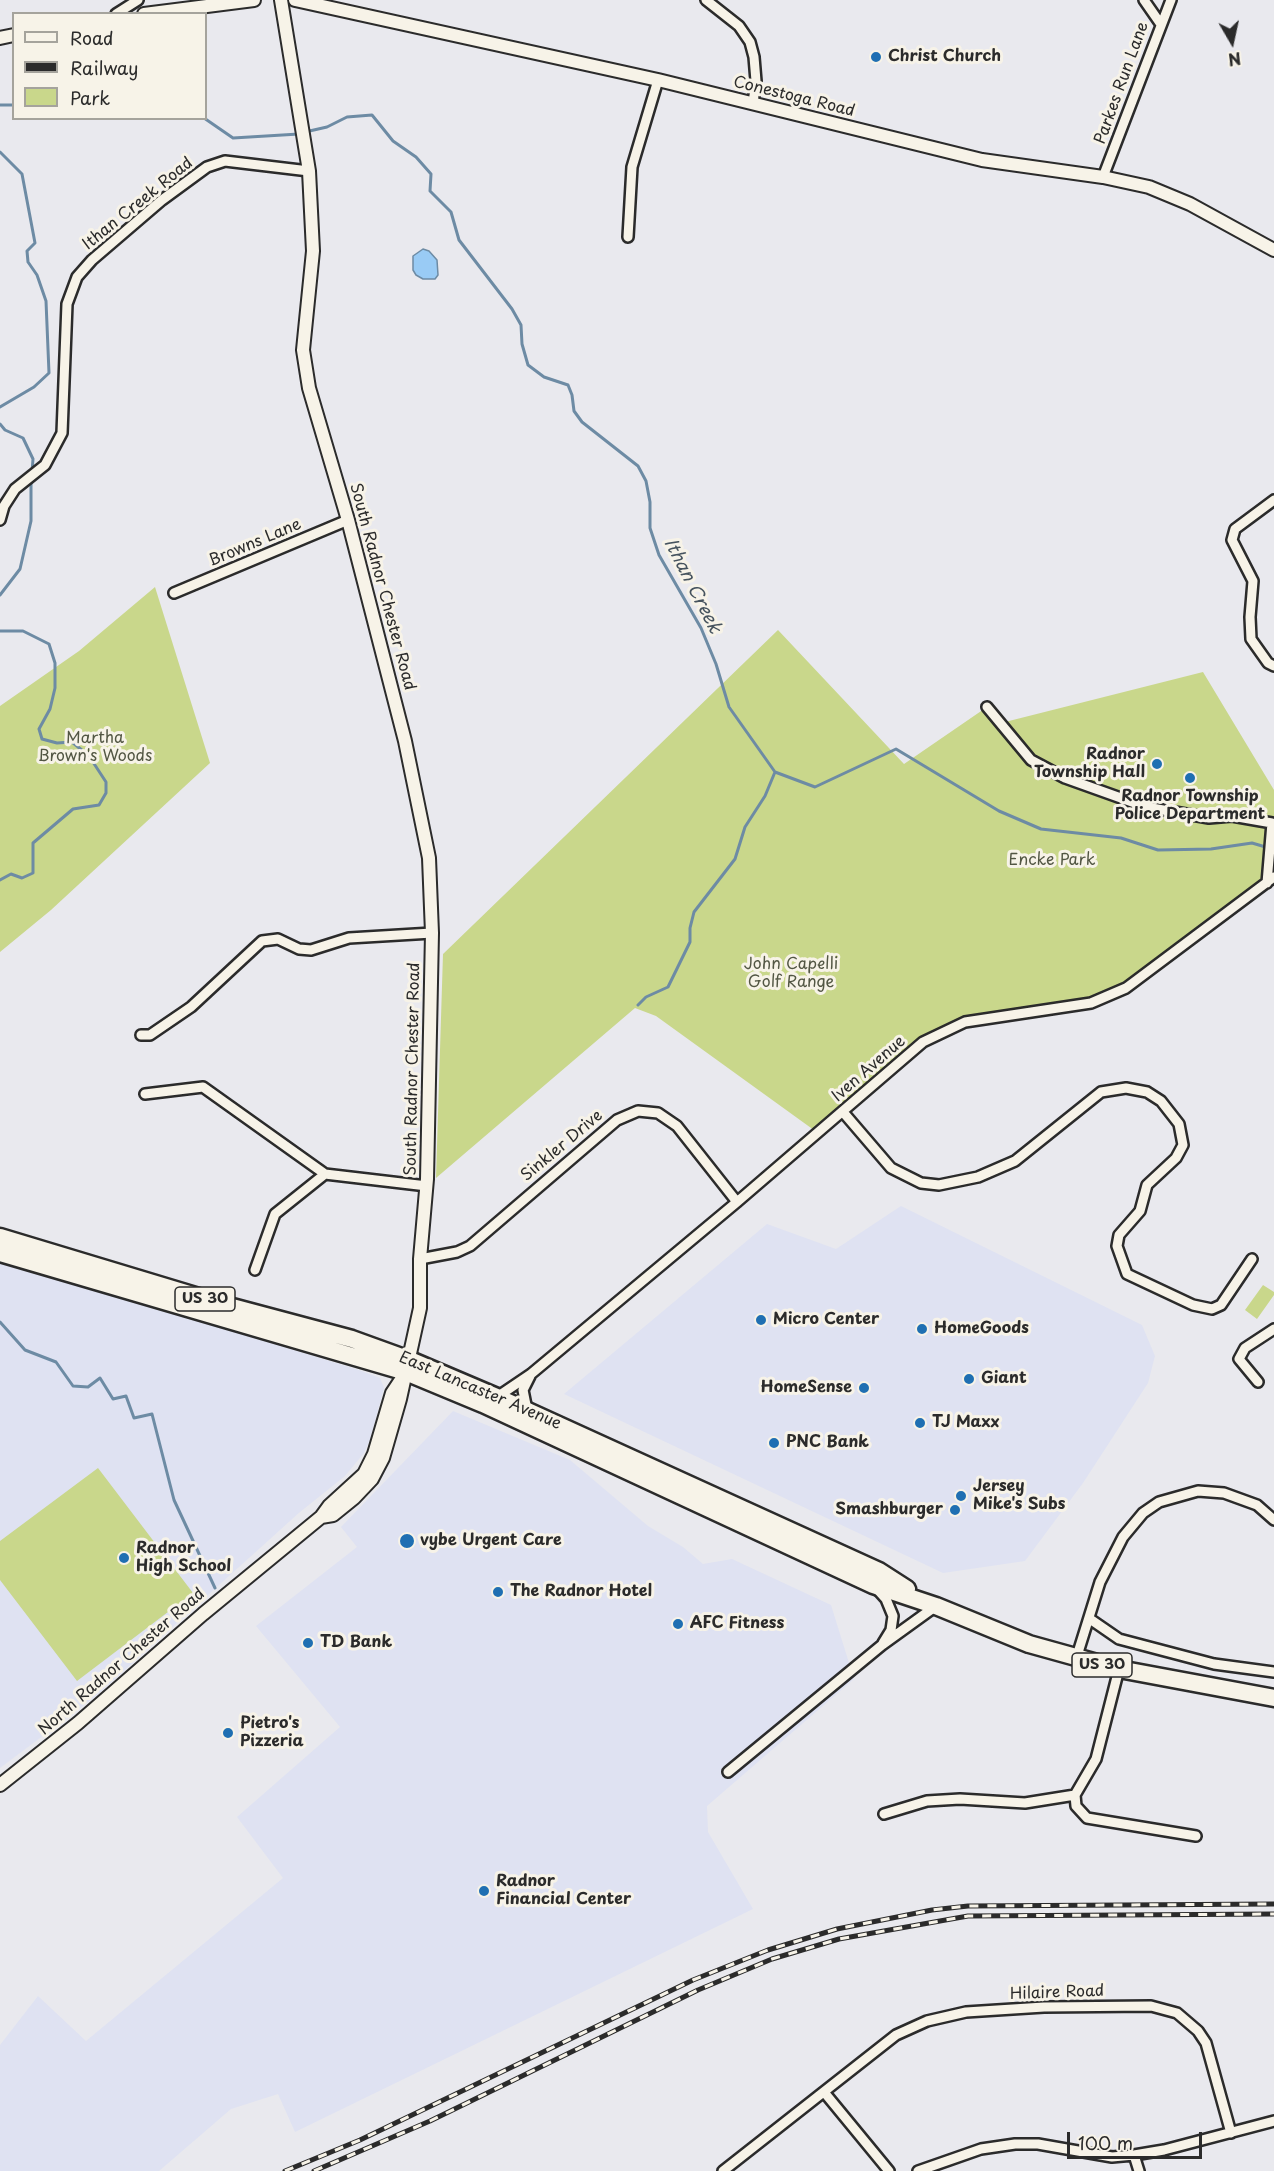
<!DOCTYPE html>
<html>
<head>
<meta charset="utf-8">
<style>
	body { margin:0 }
	#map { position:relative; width:1274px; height:2171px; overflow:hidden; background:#e9e9ee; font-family:"Playpen Sans",sans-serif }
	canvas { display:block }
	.legend { position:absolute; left:12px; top:12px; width:195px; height:108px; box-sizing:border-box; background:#f7f3e8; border:2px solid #a5a39c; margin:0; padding:8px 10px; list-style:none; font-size:18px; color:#2b2b2b }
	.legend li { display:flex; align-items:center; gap:12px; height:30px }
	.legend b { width:30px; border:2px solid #a5a39c }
	.north { position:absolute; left:1202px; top:12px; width:60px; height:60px; -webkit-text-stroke:4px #f7f3e8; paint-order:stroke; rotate:171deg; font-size:16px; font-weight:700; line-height:24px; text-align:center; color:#2b2b2b }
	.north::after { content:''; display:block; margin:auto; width:21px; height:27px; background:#2b2b2b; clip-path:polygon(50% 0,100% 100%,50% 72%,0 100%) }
	.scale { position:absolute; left:1067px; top:2132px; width:135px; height:27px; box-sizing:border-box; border:3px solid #2b2b2b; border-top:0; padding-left:8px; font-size:18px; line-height:21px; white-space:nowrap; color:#2b2b2b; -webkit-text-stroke:4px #f7f3e8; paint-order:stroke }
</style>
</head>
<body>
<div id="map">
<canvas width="1274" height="2171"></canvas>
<ul class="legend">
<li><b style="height:8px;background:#f7f3e8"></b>Road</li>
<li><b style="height:8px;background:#2b2b2b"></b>Railway</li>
<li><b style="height:16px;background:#c9d78b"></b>Park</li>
</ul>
<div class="north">N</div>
<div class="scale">100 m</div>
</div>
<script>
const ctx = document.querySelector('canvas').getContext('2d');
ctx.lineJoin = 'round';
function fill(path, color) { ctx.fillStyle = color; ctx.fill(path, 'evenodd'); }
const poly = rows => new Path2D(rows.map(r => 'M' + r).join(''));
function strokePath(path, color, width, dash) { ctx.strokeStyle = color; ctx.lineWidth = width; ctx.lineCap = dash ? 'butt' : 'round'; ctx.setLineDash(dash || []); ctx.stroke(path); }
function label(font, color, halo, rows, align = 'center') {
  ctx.font = font + ' "Playpen Sans",sans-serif'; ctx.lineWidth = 6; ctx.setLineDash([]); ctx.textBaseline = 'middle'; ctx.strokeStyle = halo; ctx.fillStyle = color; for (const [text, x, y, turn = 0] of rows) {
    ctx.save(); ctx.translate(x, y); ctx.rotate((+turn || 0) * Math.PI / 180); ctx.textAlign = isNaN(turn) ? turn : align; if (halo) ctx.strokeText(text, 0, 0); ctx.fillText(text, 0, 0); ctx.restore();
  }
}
const built = poly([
	[901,1206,1142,1325,1155,1356,1148,1383,1083,1483,1025,1561,943,1573,564,1394,767,1224,836,1249],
	[0,1260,359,1370,380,1378,384,1388,370,1440,364,1453,345,1476,300,1512,96,1696,0,1768],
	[453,1411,570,1460,648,1526,683,1547,703,1564,732,1559,831,1605,854,1679,707,1806,708,1832,753,1909,295,2132,278,2094,231,2109,159,2171,0,2171,0,2045,38,1996,86,2041,283,1878,237,1817,340,1727,256,1626,357,1547,341,1527]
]);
const green = poly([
	[155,587,210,763,51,910,0,952,0,706,79,651],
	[778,630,904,764,987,707,1001,723,1203,672,1274,790,1274,877,1126,988,1091,1003,965,1022,923,1042,818,1133,656,1016,635,1008,436,1178,443,954],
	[1263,1285,1274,1292,1274,1295,1257,1319,1245,1310],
	[98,1468,193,1593,77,1681,0,1580,0,1541]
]);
const water = poly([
	[423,249,429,251,437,260,438,275,435,279,423,279,416,275,413,270,413,256,423,249]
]);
const stream = poly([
	[0,105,14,105],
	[204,118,233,138,299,134],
	[305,132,327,127,347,117,372,115,393,141,416,157,431,174,430,191,451,212,459,240,512,309,521,325,522,344,528,365,544,377,568,385,572,395,574,411,582,422,638,466,646,481,650,502,650,528,659,555,701,628,716,664,729,707,775,772,815,787,896,749,999,811,1041,829,1121,838,1158,850,1211,849,1252,843,1269,848],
	[0,152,22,174,35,243,27,251,28,262,37,275,46,301,49,373,34,387,0,407],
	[0,424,5,430,23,438,33,459,32,472],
	[0,595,20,569,31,521,31,479],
	[0,631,23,631,49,644,55,663,55,688,50,709,39,729,42,739,57,743,72,742,89,756,106,782,106,793,99,805,73,809,33,843,33,873,22,878,11,874,0,880],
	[638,1005,646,997,668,987,690,942,690,928,694,912,735,859,745,827,765,796,775,772],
	[0,1322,25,1350,56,1362,73,1386,88,1387,100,1378,113,1399,126,1396,134,1418,152,1414,174,1500,215,1588]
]);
const street = poly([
	[706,0,739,26,750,42,754,57,756,81,753,103],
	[1144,0,1160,23],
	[116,14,138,0],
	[1103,177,1171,0],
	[628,237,632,167,658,80],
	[1274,500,1235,529,1232,540,1253,581,1250,617,1251,639,1268,663,1274,666],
	[0,520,4,506,15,489,45,465,62,433,67,304,77,277,92,260,162,200,207,167,225,161,309,171],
	[174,593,348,520],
	[987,707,1031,760,1065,778,1146,807,1209,818,1232,816,1272,823,1267,883],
	[141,1035,150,1035,191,1007,262,941,278,939,299,949,311,950,349,938,432,933],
	[145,1094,203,1087,325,1174],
	[843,1112,891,1168,921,1183,939,1185,978,1177,1015,1161,1101,1092,1126,1088,1147,1092,1161,1101,1179,1124,1183,1145,1176,1158,1147,1185,1140,1211,1119,1235,1117,1246,1127,1274,1193,1305,1212,1309,1221,1305,1252,1259],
	[420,1259,457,1252,470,1246,617,1120,638,1111,658,1113,677,1126,737,1202],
	[255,1270,275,1214,325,1174,427,1186],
	[1258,1382,1239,1359,1245,1348,1274,1329],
	[497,1397,531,1374,737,1202,923,1042,965,1022,1091,1003,1126,988,1274,877],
	[527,1410,523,1390,530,1376],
	[877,1589,886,1599,893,1616,891,1630,883,1643],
	[1090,1619,1119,1639,1214,1664,1274,1672],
	[1076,1659,1100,1582,1123,1537,1143,1513,1159,1502,1198,1491,1224,1493,1257,1505,1274,1520],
	[728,1772,882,1645,936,1606],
	[1075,1795,1076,1806,1087,1818,1196,1836],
	[884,1814,927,1801,960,1799,1025,1803,1075,1795,1096,1759,1119,1669],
	[824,2092,889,2171],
	[1134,2155,1139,2171],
	[723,2171,896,2035,927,2021,966,2012,1044,2007,1151,2006,1177,2013,1198,2031,1206,2043,1231,2133],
	[918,2171,981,2149,1015,2144,1038,2144,1112,2157,1134,2155,1164,2150,1274,2121]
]);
const secondary = poly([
	[281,0,309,171,313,251,303,350,309,388,348,520,405,741,429,858,432,933,427,1179,420,1259,420,1308,400,1399,383,1458,372,1479,354,1498,333,1515,321,1517],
	[295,0,658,80,982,160,1103,177,1149,187,1190,204,1274,250],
	[144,14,254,0],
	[0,38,14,35],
	[0,1785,78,1723,203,1614,321,1517,329,1506,364,1474,374,1454,392,1393,402,1378]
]);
const highway = poly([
	[0,1237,232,1307,352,1339,410,1360,497,1397,879,1571,907,1589],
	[0,1253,406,1372,483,1404,873,1585,936,1606,1029,1644,1119,1669,1274,1698]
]);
const rail = poly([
	[285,2171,360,2140,693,1980,768,1950,837,1929,932,1910,968,1906,1274,1904],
	[314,2171,430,2121,698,1990,772,1959,839,1939,968,1916,1274,1914]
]);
const markers = [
	[876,57,6,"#1f6fb2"],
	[1157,764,6,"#1f6fb2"],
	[1190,778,6,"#1f6fb2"],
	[761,1320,6,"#1f6fb2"],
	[922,1329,6,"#1f6fb2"],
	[969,1379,6,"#1f6fb2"],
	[864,1388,6,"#1f6fb2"],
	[920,1423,6,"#1f6fb2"],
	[774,1443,6,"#1f6fb2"],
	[961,1496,6,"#1f6fb2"],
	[955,1510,6,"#1f6fb2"],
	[407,1541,8,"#1f6fb2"],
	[124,1558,6,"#1f6fb2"],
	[498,1592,6,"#1f6fb2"],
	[678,1624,6,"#1f6fb2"],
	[308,1643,6,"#1f6fb2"],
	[228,1733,6,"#1f6fb2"],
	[484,1891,6,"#1f6fb2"]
];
const shields = [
	[205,1299,60],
	[1102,1665,60]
];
const shieldNames = [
	["US 30",205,1299],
	["US 30",1102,1665]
];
const poiNames = [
	["Christ Church",888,57],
	["Radnor",1145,755,"right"],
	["Township Hall",1145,773,"right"],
	["Radnor Township",1190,797,"center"],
	["Police Department",1190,815,"center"],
	["Micro Center",773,1320],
	["HomeGoods",934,1329],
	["Giant",981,1379],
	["HomeSense",852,1388,"right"],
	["TJ Maxx",932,1423],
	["PNC Bank",786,1443],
	["Jersey",973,1487],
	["Mike's Subs",973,1505],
	["Smashburger",943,1510,"right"],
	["vybe Urgent Care",420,1541],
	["Radnor",136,1549],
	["High School",136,1567],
	["The Radnor Hotel",510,1592],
	["AFC Fitness",690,1624],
	["TD Bank",320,1643],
	["Pietro's",240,1724],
	["Pizzeria",240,1742],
	["Radnor",496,1882],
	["Financial Center",496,1900]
];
const streetNames = [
	["Parkes Run Lane",1122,83,-70],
	["Conestoga Road",794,97,14],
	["Ithan Creek Road",138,204,-39],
	["Browns Lane",255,543,-23],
	["South Radnor Chester Road",382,587,75],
	["South Radnor Chester Road",413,1069,-89],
	["Iven Avenue",869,1069,-41],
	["Sinkler Drive",562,1146,-40],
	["East Lancaster Avenue",480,1391,23],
	["North Radnor Chester Road",122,1662,-41],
	["Hilaire Road",1057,1993,-2]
];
const parkNames = [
	["Martha",95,739],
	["Brown's Woods",95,757],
	["Encke Park",1052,861],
	["John Capelli",791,965],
	["Golf Range",791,983]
];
const waterNames = [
	["Ithan Creek",692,586,63]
];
fill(built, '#dfe2f2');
fill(green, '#c9d78b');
fill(water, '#99cbf5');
strokePath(water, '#6d8ba4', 1.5);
strokePath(stream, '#6d8ba4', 3);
strokePath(street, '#2b2b2b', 14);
strokePath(secondary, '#2b2b2b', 16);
strokePath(highway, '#2b2b2b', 21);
strokePath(street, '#f7f3e8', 9);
strokePath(secondary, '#f7f3e8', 12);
strokePath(highway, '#f7f3e8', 16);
strokePath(rail, '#2b2b2b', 5);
strokePath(rail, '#f7f3e8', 3, [9]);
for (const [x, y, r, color] of markers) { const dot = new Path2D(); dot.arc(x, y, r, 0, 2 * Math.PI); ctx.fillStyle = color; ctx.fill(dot); strokePath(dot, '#f7f3e8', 2); }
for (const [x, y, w] of shields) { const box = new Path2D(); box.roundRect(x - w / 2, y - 12, w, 24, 4.5); ctx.fillStyle = '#f7f3e8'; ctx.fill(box); strokePath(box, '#2b2b2b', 1.5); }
label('bold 15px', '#2b2b2b', null, shieldNames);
label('bold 16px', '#2b2b2b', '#f7f3e8', poiNames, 'left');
label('16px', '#2b2b2b', '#f7f3e8', streetNames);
label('16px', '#525643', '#f7f3e8', parkNames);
label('italic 18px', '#46535e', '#f7f3e8', waterNames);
</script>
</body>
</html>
